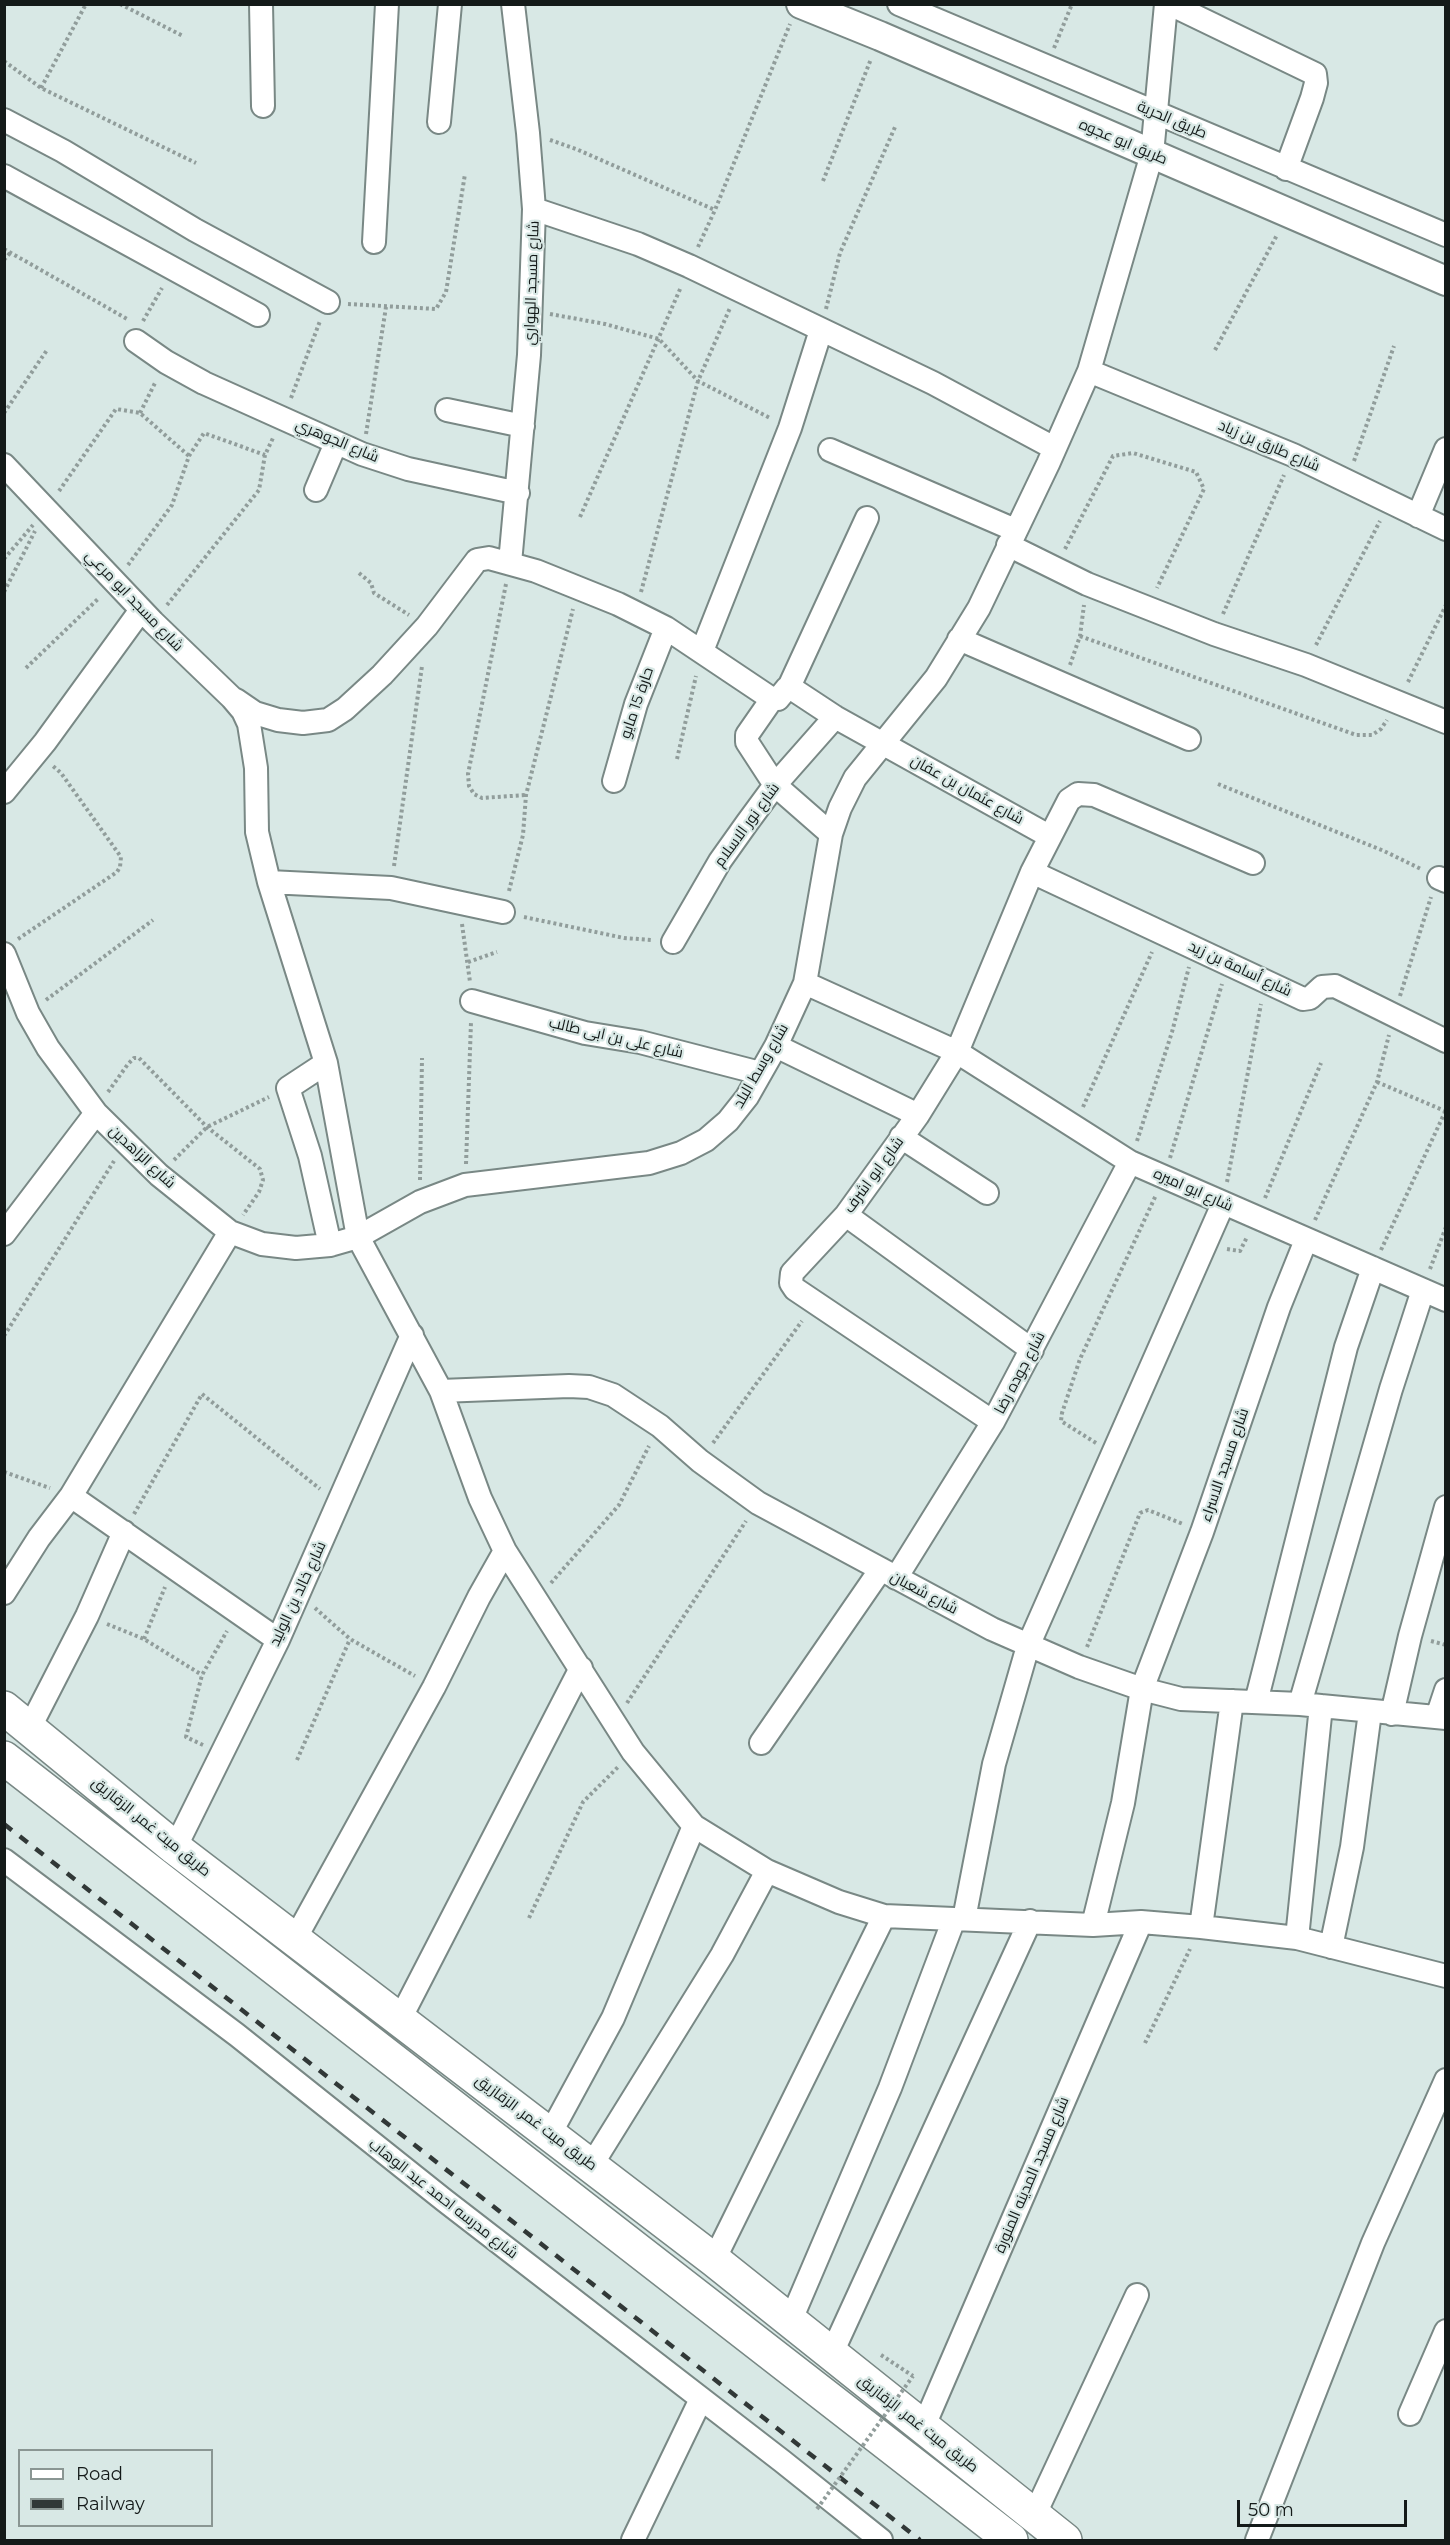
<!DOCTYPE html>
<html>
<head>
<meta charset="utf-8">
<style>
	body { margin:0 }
	#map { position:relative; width:1450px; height:2545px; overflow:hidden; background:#d8e8e5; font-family:Montserrat,sans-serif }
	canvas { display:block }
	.frame { position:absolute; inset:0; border:6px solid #141a19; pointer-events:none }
	.legend { position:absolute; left:18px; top:2449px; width:195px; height:78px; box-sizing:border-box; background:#d8e8e5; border:2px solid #8a9693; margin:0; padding:8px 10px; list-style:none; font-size:18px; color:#141a19 }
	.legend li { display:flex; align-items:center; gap:12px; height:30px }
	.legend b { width:30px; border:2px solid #8a9693 }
	.scale { position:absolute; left:1237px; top:2500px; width:170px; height:27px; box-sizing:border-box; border:3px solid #141a19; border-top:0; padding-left:8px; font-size:18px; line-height:21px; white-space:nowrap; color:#141a19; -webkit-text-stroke:4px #d8e8e5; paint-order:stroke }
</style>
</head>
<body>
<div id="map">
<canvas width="1450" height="2545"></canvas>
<div class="frame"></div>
<ul class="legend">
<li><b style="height:8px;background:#fff"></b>Road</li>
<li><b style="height:8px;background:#313837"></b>Railway</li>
</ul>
<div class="scale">50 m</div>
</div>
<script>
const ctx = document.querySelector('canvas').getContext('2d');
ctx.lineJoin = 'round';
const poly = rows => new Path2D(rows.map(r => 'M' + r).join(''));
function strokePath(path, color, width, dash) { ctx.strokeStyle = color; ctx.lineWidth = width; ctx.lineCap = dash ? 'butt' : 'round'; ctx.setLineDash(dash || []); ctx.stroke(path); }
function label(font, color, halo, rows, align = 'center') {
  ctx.font = font + ' Montserrat,Cairo,sans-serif'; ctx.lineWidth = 4.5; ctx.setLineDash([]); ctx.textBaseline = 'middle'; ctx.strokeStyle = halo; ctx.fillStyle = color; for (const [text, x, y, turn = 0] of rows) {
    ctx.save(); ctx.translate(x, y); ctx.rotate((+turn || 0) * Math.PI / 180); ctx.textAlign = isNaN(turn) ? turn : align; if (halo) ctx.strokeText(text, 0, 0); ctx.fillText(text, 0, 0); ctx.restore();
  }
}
const path = poly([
	[120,4,183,36],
	[1054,48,1072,4],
	[4,61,41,88,196,163],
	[41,88,86,4],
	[550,140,576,149,715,210],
	[823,181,871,59],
	[698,247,715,210,790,24],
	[4,249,129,320],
	[4,260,10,253],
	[348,304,436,309,446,292,465,174],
	[826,309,840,253,895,127],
	[550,314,605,324,659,339,698,381,770,418],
	[143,321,162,288],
	[1215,350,1277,235],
	[291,398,320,321],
	[4,413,47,350],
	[140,413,156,381],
	[366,434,386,307],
	[1354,461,1394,346],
	[59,491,116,409,140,413,189,456],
	[580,517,681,287],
	[1065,549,1113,456,1133,453,1196,472,1204,489,1157,588],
	[4,559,33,525],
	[128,565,172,505,189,456,204,433,265,455],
	[359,573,371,583,374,593,409,615],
	[506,584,468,774,469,786,474,794,482,798,526,795],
	[4,592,35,531],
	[641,592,698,381,730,308],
	[167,605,259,490,265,455,273,438],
	[1223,614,1284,475],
	[1080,636,1356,735,1372,735,1381,729,1387,720],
	[1316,645,1380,521],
	[1070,665,1080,636,1084,605],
	[26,668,99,598],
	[1408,682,1446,605],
	[677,759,696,676],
	[1218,784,1384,851,1421,869],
	[394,866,422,666],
	[509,891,523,835,526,795,573,609],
	[524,917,624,938,652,940],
	[462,924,470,982],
	[18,939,117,872,120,867,121,857,61,773,53,766],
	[468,962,497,952],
	[1400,996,1431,897],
	[46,1000,153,920],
	[1377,1082,1445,1111],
	[108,1092,128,1064,134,1058,139,1058,207,1127,260,1169,263,1180,259,1192,243,1215],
	[1083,1107,1152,952],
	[1137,1141,1172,1032,1189,967],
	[1170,1158,1222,984],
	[174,1160,207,1127,269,1097],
	[466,1164,471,1022],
	[420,1180,422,1058],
	[1227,1182,1261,1004],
	[1265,1198,1321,1063],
	[1315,1220,1377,1082,1389,1035],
	[1227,1249,1240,1251,1247,1237],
	[1381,1250,1445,1112],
	[1430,1269,1446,1227],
	[4,1336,114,1161],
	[713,1443,802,1321],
	[1096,1443,1061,1421,1062,1413,1080,1359,1156,1195],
	[4,1472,50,1488],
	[134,1514,202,1394,320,1489],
	[551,1583,619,1505,649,1446],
	[315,1608,350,1639,415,1676],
	[107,1624,144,1639,202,1675],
	[144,1639,165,1587],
	[1431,1641,1446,1645],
	[1087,1647,1140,1513,1148,1510,1183,1524],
	[627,1703,746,1521],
	[203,1745,186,1737,202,1675,227,1631],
	[297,1760,350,1639],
	[529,1918,583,1802,619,1766],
	[1145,2043,1190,1949],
	[881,2355,913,2376]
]);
const minor = poly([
	[261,4,263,106],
	[899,4,1446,235],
	[1170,4,1315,74,1316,83,1312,98,1286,169],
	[4,120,63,151,195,230,328,302],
	[439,122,450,4],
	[4,176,258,315],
	[534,209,638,244,689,266,933,383,1054,448],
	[374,242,387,4],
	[136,341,166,362,204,383,362,454,408,469,518,493],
	[1089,371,1293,455,1446,529],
	[447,410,523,426],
	[830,450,1015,530],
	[4,465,153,622,232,698,243,711,249,724,256,768,257,832,269,882,326,1063,358,1237,441,1391,480,1498,505,1551,633,1752,694,1826,767,1871,839,1902,884,1916,714,2260],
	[316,490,336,443],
	[1418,516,1446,449],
	[1008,545,1087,584,1214,634,1306,665,1446,722],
	[510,563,529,355,534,209,528,133,513,4],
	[959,639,1189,739],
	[702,651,790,428,821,330],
	[789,687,867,518],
	[772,699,747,735,747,742,775,785,831,834],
	[236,700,255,713,278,720,303,723,328,720,345,709,382,675,427,626,477,560,489,558,536,571,618,604,666,628,772,699,778,699,787,688,791,688,835,717,1049,836],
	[614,781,636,704,666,628],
	[4,792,45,742,141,610],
	[1032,872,1303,999,1310,998,1322,987,1335,986,1446,1041],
	[1439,878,1446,881],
	[269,882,391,888,503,912],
	[673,942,720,861,747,823,775,785,835,717],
	[4,954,28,1013,48,1048,96,1113,159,1175,230,1232,262,1244,296,1248,330,1245,358,1237,420,1202,465,1185,649,1163,681,1153,706,1140,728,1121,747,1097,776,1046,805,983,831,834,840,808,855,778,936,678,979,608,1048,464,1089,371,1152,154,1166,4],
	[805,983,957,1052,1130,1162,1446,1300],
	[472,1001,585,1033,640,1042,760,1073],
	[776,1046,918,1115],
	[326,1063,288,1088,310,1156,330,1245],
	[901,1137,987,1193],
	[846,1215,1032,1350],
	[4,1234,96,1113],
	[441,1391,569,1386,589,1387,613,1395,660,1426,700,1461,758,1503,992,1629,1079,1667,1142,1689,1181,1699,1300,1704,1446,1718],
	[993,1422,795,1289,791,1283,792,1273,846,1215,918,1115,957,1052,1032,872,1069,800,1078,794,1094,795,1253,863],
	[71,1496,278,1640],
	[896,1578,993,1422,1130,1162],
	[4,1593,39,1538,71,1496,230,1232],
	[1256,1702,1346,1347,1373,1268],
	[1300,1704,1391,1389,1423,1290],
	[1392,1714,1410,1636,1446,1507],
	[1437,1717,1446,1690],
	[29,1729,87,1616,124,1532],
	[761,1743,881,1569],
	[175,1848,278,1640,412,1335],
	[4,1860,237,2035,444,2200,782,2461,881,2540],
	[884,1916,1093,1925,1141,1922,1201,1927,1297,1938,1446,1976],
	[964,1919,994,1764,1028,1646,1223,1204],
	[1093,1925,1123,1803,1142,1689,1202,1532,1279,1307,1306,1240],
	[1201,1927,1232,1701],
	[1297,1938,1321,1706],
	[295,1939,434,1687,479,1597,505,1551],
	[1331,1947,1352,1847,1370,1712],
	[400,2019,581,1668],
	[550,2134,613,2018,694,1826],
	[591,2166,722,1955,767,1871],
	[790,2322,890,2088,954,1919],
	[831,2355,1030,1921],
	[1410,2414,1446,2331],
	[923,2428,1141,1922],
	[1034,2516,1137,2295],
	[633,2540,701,2399],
	[1257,2540,1373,2243,1446,2080]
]);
const tertiary = poly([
	[801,4,880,36,1446,281]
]);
const trunk = poly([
	[4,1708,175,1848,714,2260,1065,2540],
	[4,1758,1011,2540]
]);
const rail = poly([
	[4,1824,920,2540]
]);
const pathBridge = poly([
	[817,2509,913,2376]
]);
const streetNames = [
	["طريق الحرية",1172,120,23],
	["طريق ابو عجوه",1123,142,23],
	["شارع مسجد الهواري",532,283,-88],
	["شارع الجوهري",337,441,23],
	["شارع طارق بن زياد",1269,446,23],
	["شارع مسجد ابو مرعي",134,601,46],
	["حارة 15 مايو",637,703,-71],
	["شارع عثمان بن عفان",967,790,29],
	["شارع نور الاسلام",747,825,-54],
	["شارع أسامة بن زيد",1240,969,25],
	["شارع على بن ابى طالب",616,1038,13],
	["شارع وسط البلد",761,1066,-60],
	["شارع الزاهدين",142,1157,43],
	["شارع ابو اشرف",874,1175,-54],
	["شارع ابو اميره",1193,1190,24],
	["شارع جوده رضا",1020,1373,-62],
	["شارع مسجد الاسراء",1225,1465,-71],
	["شارع شعبان",924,1593,28],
	["شارع خالد بن الوليد",298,1594,-65],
	["طريق ميت غمر, الزقازيق",151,1827,39],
	["طريق ميت غمر, الزقازيق",536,2123,37],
	["شارع مسجد المدينه المنورة",1032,2175,-67],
	["شارع مدرسه احمد عبد الوهاب",443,2199,38],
	["طريق ميت غمر, الزقازيق",918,2424,38]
];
strokePath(minor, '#798885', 26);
strokePath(tertiary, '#798885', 32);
strokePath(trunk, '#798885', 36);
strokePath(path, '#919d9b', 4, [3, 3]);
strokePath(minor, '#fff', 22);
strokePath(tertiary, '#fff', 28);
strokePath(trunk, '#fff', 33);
strokePath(rail, '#313837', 4.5, [10, 10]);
strokePath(pathBridge, '#919d9b', 4, [3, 3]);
label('15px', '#141a19', '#d8e8e5', streetNames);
</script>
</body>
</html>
